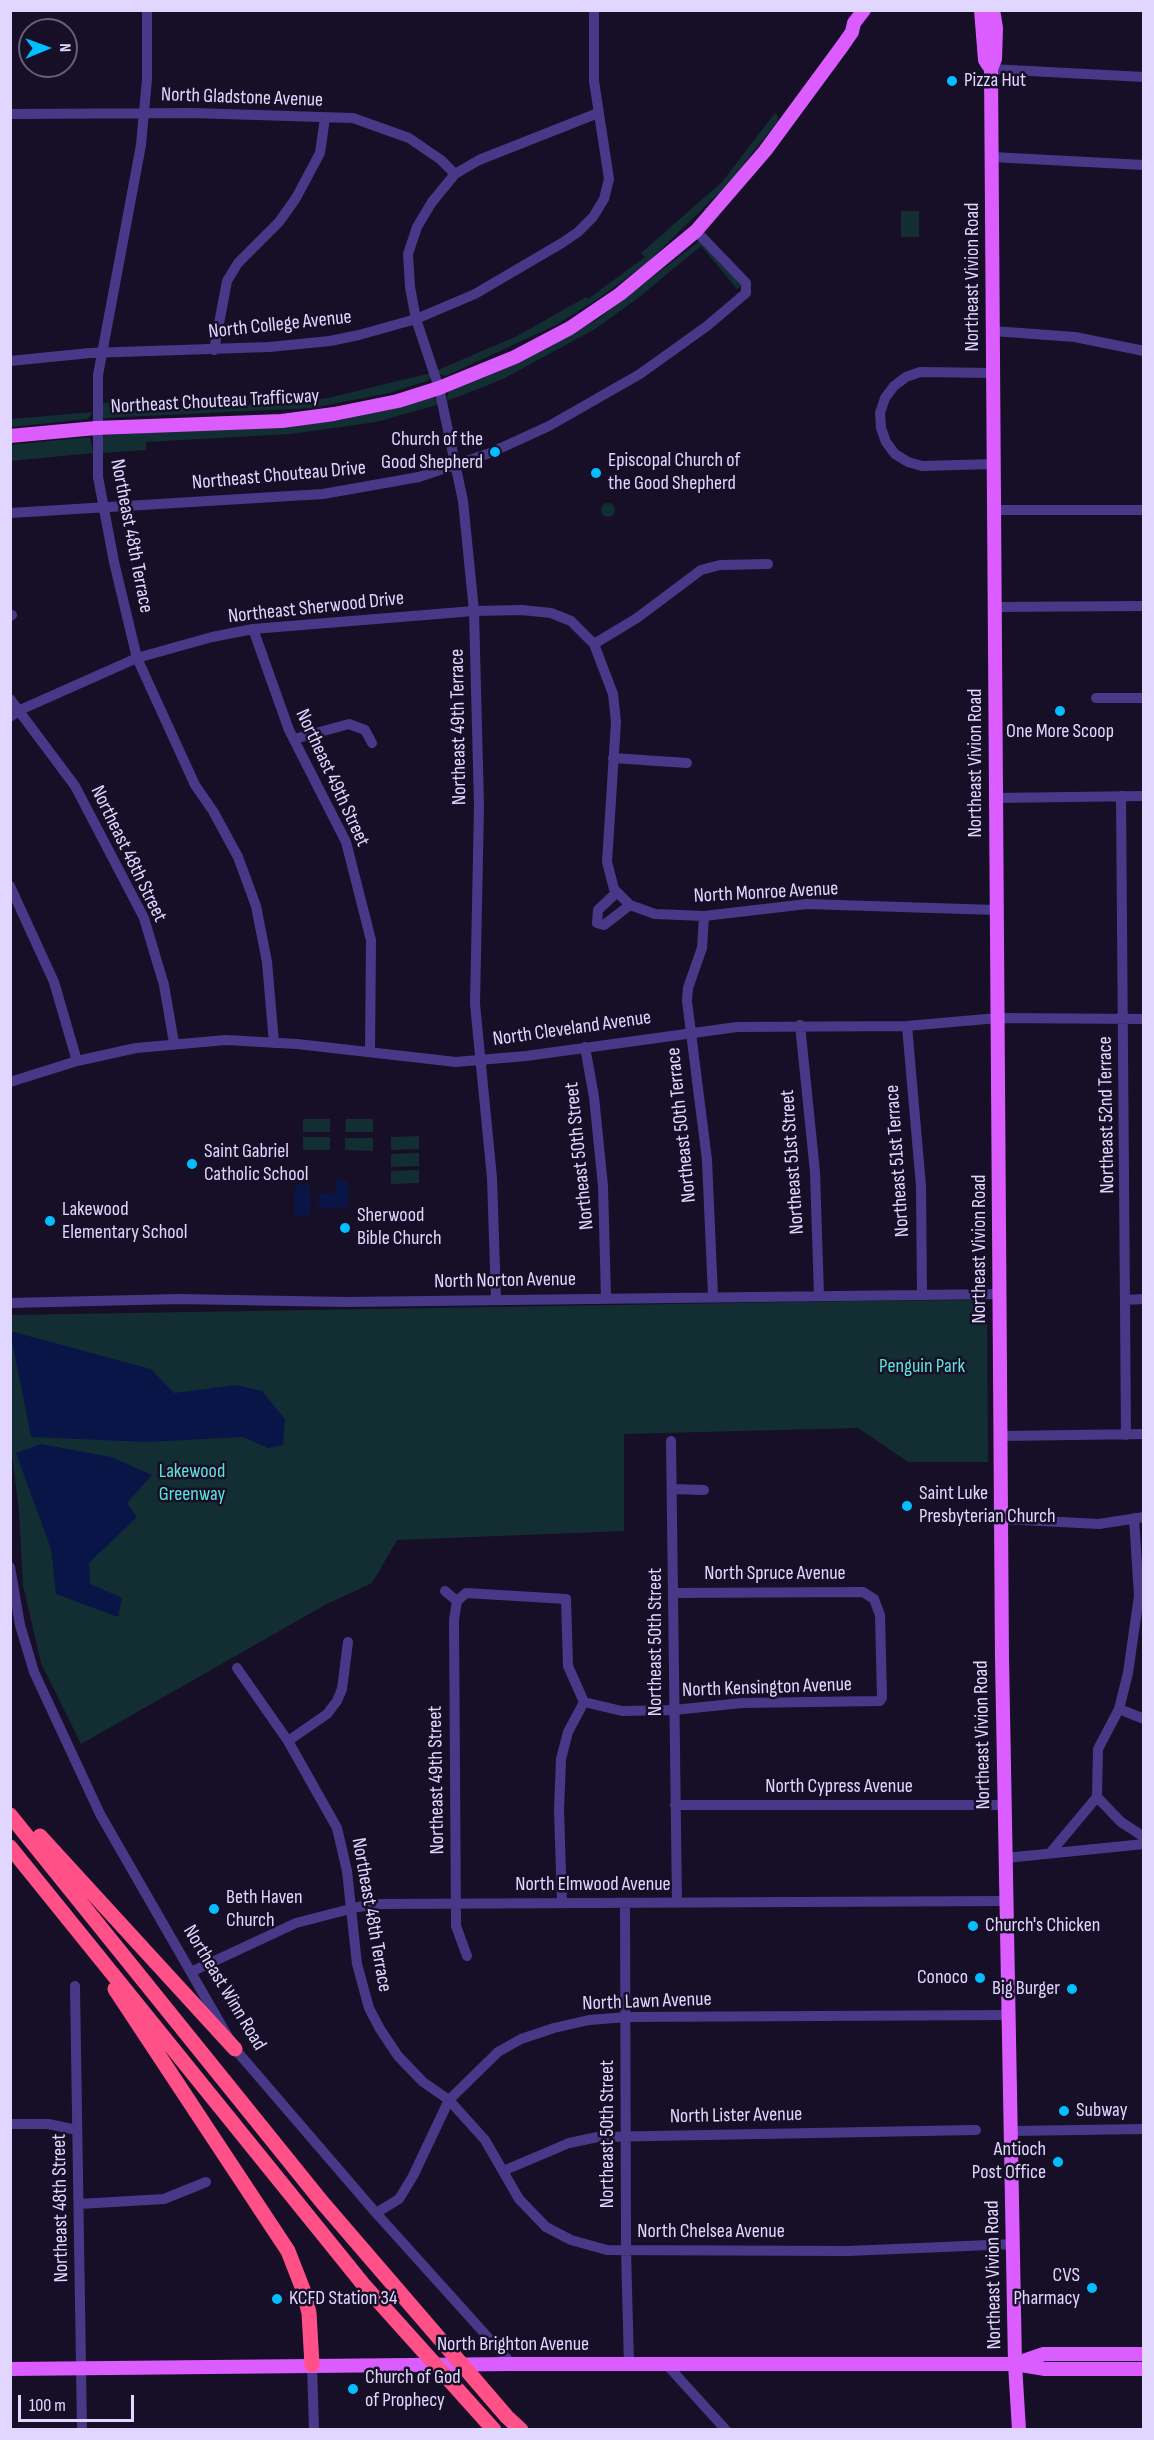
<!DOCTYPE html>
<html>
<head>
<meta charset="utf-8">
<style>
	body { margin:0 }
	#map { position:relative; width:1154px; height:2440px; overflow:hidden; background:#170f28; font-family:"Sofia Sans Condensed",sans-serif }
	canvas { display:block }
	.frame { position:absolute; inset:0; border:12px solid #e1d6ff; pointer-events:none }
	.north { position:absolute; left:18px; top:18px; width:60px; height:60px; box-sizing:border-box; background:#170f28; border:2px solid #685f7e; border-radius:50%; rotate:89deg; font-size:16px; font-weight:700; line-height:24px; text-align:center; color:#e1d6ff }
	.north::after { content:''; display:block; margin:auto; width:21px; height:27px; background:#02bdff; clip-path:polygon(50% 0,100% 100%,50% 72%,0 100%) }
	.scale { position:absolute; left:18px; top:2395px; width:116px; height:27px; box-sizing:border-box; border:3px solid #e1d6ff; border-top:0; padding-left:8px; font-size:18px; line-height:21px; white-space:nowrap; color:#e1d6ff; -webkit-text-stroke:4px #170f28; paint-order:stroke }
</style>
</head>
<body>
<div id="map">
<canvas width="1154" height="2440"></canvas>
<div class="frame"></div>
<div class="north">N</div>
<div class="scale">100 m</div>
</div>
<script>
const ctx = document.querySelector('canvas').getContext('2d');
ctx.lineJoin = 'round';
function fill(path, color) { ctx.fillStyle = color; ctx.fill(path, 'evenodd'); }
const poly = rows => new Path2D(rows.map(r => 'M' + r).join(''));
function strokePath(path, color, width, dash) { ctx.strokeStyle = color; ctx.lineWidth = width; ctx.lineCap = dash ? 'butt' : 'round'; ctx.setLineDash(dash || []); ctx.stroke(path); }
function label(font, color, halo, rows, align = 'center') {
  ctx.font = font + ' "Sofia Sans Condensed",sans-serif'; ctx.lineWidth = 5; ctx.setLineDash([]); ctx.textBaseline = 'middle'; ctx.strokeStyle = halo; ctx.fillStyle = color; for (const [text, x, y, turn = 0] of rows) {
    ctx.save(); ctx.translate(x, y); ctx.rotate((+turn || 0) * Math.PI / 180); ctx.textAlign = isNaN(turn) ? turn : align; if (halo) ctx.strokeText(text, 0, 0); ctx.fillText(text, 0, 0); ctx.restore();
  }
}
const green = poly([
	[775,113,778,116,777,122,726,186,647,263,599,298,556,325,446,376,439,374,438,370,517,336,586,297,588,299,645,257,641,253,722,182],
	[919,211,919,237,901,237,901,211],
	[701,240,740,281,741,286,737,289,701,246,638,298,595,329,501,380,447,401,448,392,519,363,598,319],
	[431,373,430,379,427,381,389,393,312,408,103,418,102,403,175,400,176,408,292,403,328,398],
	[434,397,440,404,376,422,290,434,146,442,146,450,102,453,103,436,106,435,294,426,342,420],
	[93,412,88,419,11,427,11,419],
	[90,437,93,453,11,461,10,445],
	'601 510a7 7 0 1 1 14 0a7 7 0 1 1-14 0Z',
	[303,1119,330,1119,330,1132,303,1132],
	[346,1119,373,1119,373,1132,345,1132],
	[419,1136,419,1149,391,1150,391,1137],
	[303,1137,330,1137,330,1150,303,1150],
	[345,1138,373,1138,373,1151,345,1150],
	[419,1153,419,1166,391,1167,391,1154],
	[419,1170,419,1183,391,1184,391,1171],
	[856,1301,972,1300,985,1303,987,1306,988,1462,908,1462,858,1428,624,1434,624,1531,397,1540,372,1583,325,1605,81,1744,41,1663,23,1585,19,1512,10,1438,10,1315]
]);
const water = poly([
	[336,1180,348,1181,349,1207,319,1208,319,1194,335,1193],
	[295,1185,310,1185,310,1215,294,1215],
	[10,1331,151,1369,174,1393,236,1385,262,1391,285,1419,283,1445,268,1448,243,1437,146,1442,31,1437],
	[41,1444,111,1457,152,1475,127,1503,137,1517,89,1563,90,1584,122,1598,118,1617,56,1594,51,1549,16,1453]
]);
const minor = poly([
	[147,10,147,79,141,145,98,375,98,477,114,562,137,658,195,785,213,811,238,857,256,906,267,962,274,1043],
	[991,69,1144,77],
	[10,114,193,113,353,118,409,138,441,160,455,174],
	[992,157,1144,165],
	[993,331,1075,337,1144,351],
	[214,350,227,281,238,263,279,222,296,198,320,153,325,118],
	[10,361,90,353,269,347,330,341,359,335,416,319,475,294,562,243,578,232,593,217,604,199,609,179,594,81,594,10],
	[993,373,920,372,906,377,894,386,885,398,880,413,881,428,886,442,895,454,908,462,922,466,994,464],
	[994,510,1144,510],
	[10,513,323,494,419,477,490,453,549,426,640,374,707,326,746,293,746,283,696,231],
	[995,607,1144,606],
	[10,616,12,615],
	[253,629,289,730,346,842,371,940,370,1051],
	[594,644,637,618,701,570,720,565,768,564],
	[1096,698,1144,698],
	[10,699,75,786,144,918,164,985,174,1043],
	[10,717,20,710,137,658,212,637,253,629,474,611,522,610,551,613,571,621,594,644,613,694,616,722,607,862,614,889,630,905,655,914,704,916,807,904,996,910],
	[294,739,349,724,365,730,372,743],
	[613,758,687,763],
	[1121,796,1126,1435],
	[995,798,1144,796],
	[10,886,54,982,77,1061],
	[617,892,598,910,597,923,604,925,630,905],
	[704,916,702,948,688,988,687,1001,707,1160,713,1296],
	[800,1025,815,1172,819,1296],
	[907,1026,921,1186,922,1295],
	[585,1047,594,1097,603,1186,606,1298],
	[10,1082,77,1061,136,1048,226,1040,297,1044,456,1062,526,1056,737,1027,907,1026,998,1018,1144,1019],
	[496,1299,492,1178,475,1004,479,806,474,611,463,501,439,388,416,319,410,287,408,254,417,227,432,202,455,174,479,160,598,113],
	[1125,1300,1144,1299],
	[10,1303,179,1299,346,1302,999,1294],
	[1001,1436,1144,1434],
	[671,1441,677,1903],
	[673,1489,704,1490],
	[1002,1519,1099,1524,1144,1517],
	[10,1567,20,1625,34,1672,100,1814,235,2049,376,2213,512,2364],
	[445,1591,457,1601],
	[674,1593,863,1592,874,1599,880,1615,882,1698,880,1701],
	[457,1601,466,1593,566,1599,568,1666,584,1702,568,1732,561,1759,559,1810,562,1903],
	[457,1601,454,1620,456,1926,467,1956],
	[237,1668,288,1741,337,1828,347,1871,357,1964,369,2008,380,2029,398,2056,423,2082,449,2100,485,2140,519,2199,546,2227,571,2240,607,2250,848,2251,1013,2244],
	[584,1702,622,1711,674,1710,742,1703,880,1701],
	[1119,1709,1144,1719],
	[288,1741,327,1714,337,1701,342,1689,348,1642],
	[1097,1797,1121,1822,1144,1837],
	[675,1805,1003,1805],
	[1051,1852,1097,1797,1098,1749,1119,1709,1128,1673,1139,1596,1134,1518],
	[1006,1858,1144,1844],
	[625,1903,626,2250,629,2365],
	[193,1971,296,1923,358,1907,380,1904,1007,1901],
	[75,1986,82,2430],
	[10,2124,48,2124,77,2130],
	[1012,2131,1144,2129],
	[503,2171,569,2143,598,2137,976,2130],
	[79,2204,164,2199,206,2182],
	[376,2213,399,2199,413,2176,449,2100,498,2052,521,2039,554,2028,589,2020,627,2017,1010,2015],
	[312,2365,314,2430],
	[667,2365,726,2430]
]);
const major = poly([
	[981,10,985,60,991,69],
	[993,10,996,28,995,59,991,69,1002,1658,1015,2364,1019,2430],
	[10,436,96,428,282,421,334,414,398,401,439,388,515,357,570,328,620,294,696,231,765,151,843,45,852,32,854,23,864,10],
	[1017,2363,1043,2354,1144,2354],
	[10,2369,512,2364,1015,2364,1045,2369,1144,2369]
]);
const highway = poly([
	[10,1815,322,2202,507,2417,521,2430],
	[40,1836,235,2049],
	[10,1847,363,2284,494,2430],
	[115,1989,288,2251,304,2292,309,2313,312,2365]
]);
const markers = [
	[952,81,6,"#02bdff"],
	[495,452,6,"#02bdff"],
	[596,473,6,"#02bdff"],
	[1060,711,6,"#02bdff"],
	[192,1164,6,"#02bdff"],
	[50,1221,6,"#02bdff"],
	[345,1228,6,"#02bdff"],
	[907,1506,6,"#02bdff"],
	[214,1909,6,"#02bdff"],
	[973,1926,6,"#02bdff"],
	[980,1978,6,"#02bdff"],
	[1072,1989,6,"#02bdff"],
	[1064,2111,6,"#02bdff"],
	[1058,2162,6,"#02bdff"],
	[1092,2288,6,"#02bdff"],
	[277,2299,6,"#02bdff"],
	[353,2389,6,"#02bdff"]
];
const poiNames = [
	["Pizza Hut",964,81],
	["Church of the",483,440,"right"],
	["Good Shepherd",483,463,"right"],
	["Episcopal Church of",608,461],
	["the Good Shepherd",608,484],
	["One More Scoop",1060,732,"center"],
	["Saint Gabriel",204,1152],
	["Catholic School",204,1175],
	["Lakewood",62,1210],
	["Elementary School",62,1233],
	["Sherwood",357,1216],
	["Bible Church",357,1239],
	["Saint Luke",919,1494],
	["Presbyterian Church",919,1517],
	["Beth Haven",226,1898],
	["Church",226,1921],
	["Church's Chicken",985,1926],
	["Conoco",968,1978,"right"],
	["Big Burger",1060,1989,"right"],
	["Subway",1076,2111],
	["Antioch",1046,2150,"right"],
	["Post Office",1046,2173,"right"],
	["CVS",1080,2276,"right"],
	["Pharmacy",1080,2299,"right"],
	["KCFD Station 34",289,2299],
	["Church of God",365,2378],
	["of Prophecy",365,2401]
];
const streetNames = [
	["North Gladstone Avenue",242,98,2],
	["Northeast Vivion Road",973,277,-90],
	["North College Avenue",280,325,-6],
	["Northeast Chouteau Trafficway",215,402,-3],
	["Northeast Chouteau Drive",279,476,-5],
	["Northeast 48th Terrace",131,536,79],
	["Northeast Sherwood Drive",316,608,-6],
	["Northeast 49th Terrace",459,727,-91],
	["Northeast Vivion Road",976,763,-90],
	["Northeast 49th Street",332,778,65],
	["Northeast 48th Street",128,854,64],
	["North Monroe Avenue",766,893,-3],
	["North Cleveland Avenue",572,1029,-8],
	["Northeast 52nd Terrace",1107,1115,-91],
	["Northeast 50th Terrace",682,1125,-96],
	["Northeast 50th Street",580,1156,-96],
	["Northeast 51st Terrace",898,1161,-94],
	["Northeast 51st Street",793,1162,-94],
	["Northeast Vivion Road",980,1249,-90],
	["North Norton Avenue",505,1281,-1],
	["North Spruce Avenue",775,1574],
	["Northeast 50th Street",656,1642,-90],
	["North Kensington Avenue",767,1688,-2],
	["Northeast Vivion Road",983,1735,-91],
	["Northeast 49th Street",437,1780,-91],
	["North Cypress Avenue",839,1787],
	["North Elmwood Avenue",593,1885],
	["Northeast 48th Terrace",371,1915,80],
	["Northeast Winn Road",224,1988,59],
	["North Lawn Avenue",647,2002,-2],
	["North Lister Avenue",736,2116,-1],
	["Northeast 50th Street",608,2134,-90],
	["Northeast 48th Street",61,2208,-91],
	["North Chelsea Avenue",711,2232],
	["Northeast Vivion Road",994,2275,-91],
	["North Brighton Avenue",513,2345]
];
const parkNames = [
	["Penguin Park",922,1367],
	["Lakewood",192,1472],
	["Greenway",192,1495]
];
fill(green, '#122e32');
fill(water, '#091547');
strokePath(minor, '#483988', 10);
strokePath(major, '#dc5dff', 14);
strokePath(highway, '#ff5188', 15);
for (const [x, y, r, color] of markers) { const dot = new Path2D(); dot.arc(x, y, r, 0, 2 * Math.PI); ctx.fillStyle = color; ctx.fill(dot); strokePath(dot, '#170f28', 2); }
label('20px', '#e1d6ff', '#170f28', poiNames, 'left');
label('20px', '#e1d6ff', '#170f28', streetNames);
label('20px', '#5de4d8', '#170f28', parkNames);
</script>
</body>
</html>
